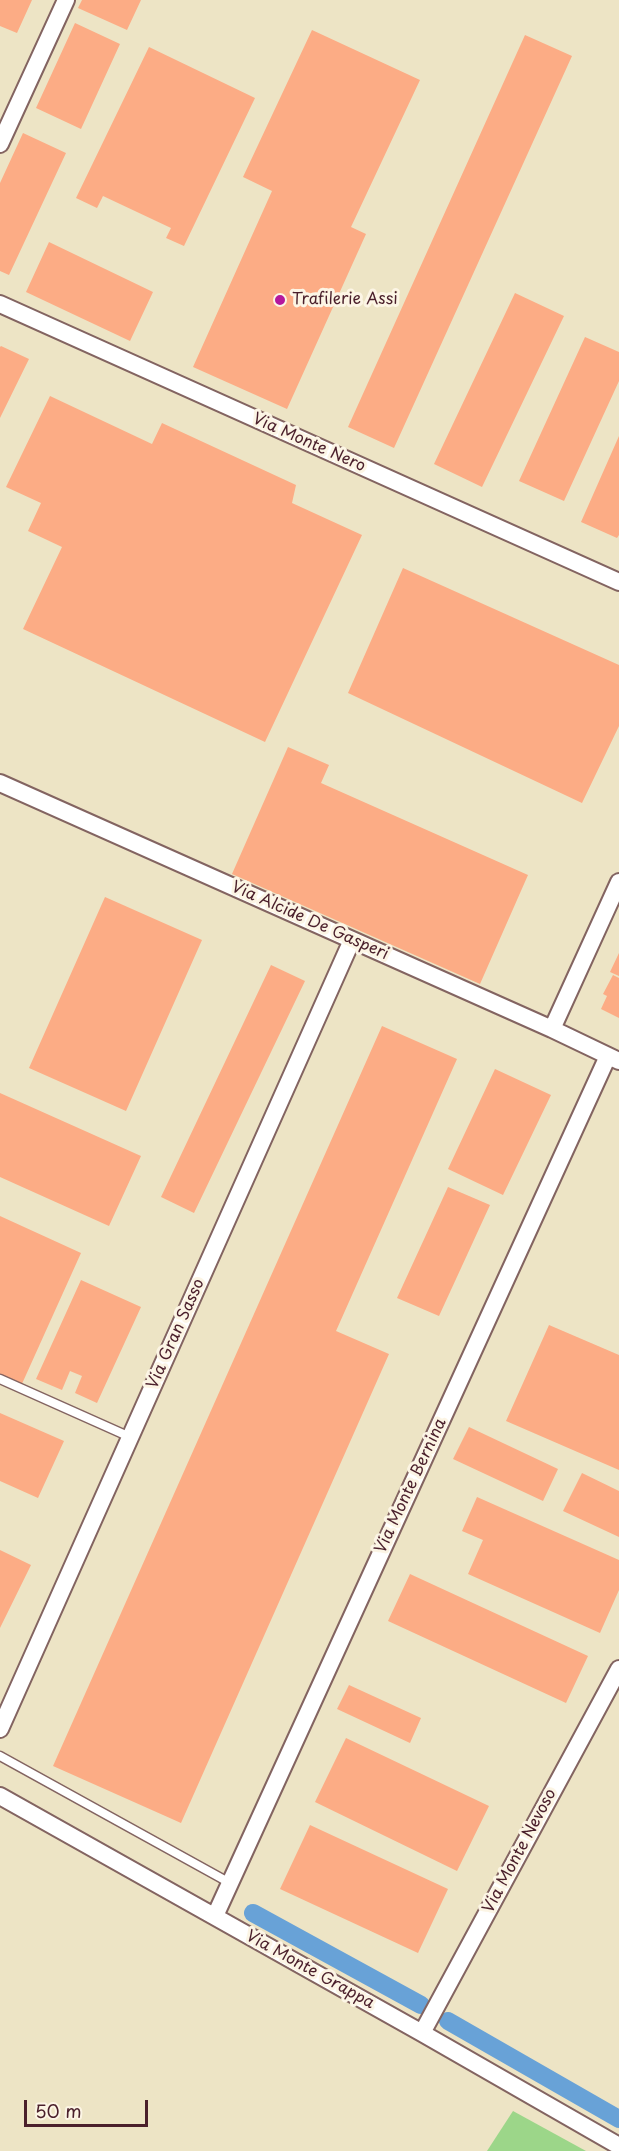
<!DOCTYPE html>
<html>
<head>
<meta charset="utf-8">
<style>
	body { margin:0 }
	#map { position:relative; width:619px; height:2151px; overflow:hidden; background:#ede4c5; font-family:"Playpen Sans",sans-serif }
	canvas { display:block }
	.scale { position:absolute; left:24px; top:2100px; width:124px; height:27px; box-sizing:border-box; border:3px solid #4a1f2b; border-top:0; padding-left:8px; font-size:18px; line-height:21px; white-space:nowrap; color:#4a1f2b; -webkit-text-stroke:4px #fcf5e5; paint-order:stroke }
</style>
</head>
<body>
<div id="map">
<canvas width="619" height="2151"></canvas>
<div class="scale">50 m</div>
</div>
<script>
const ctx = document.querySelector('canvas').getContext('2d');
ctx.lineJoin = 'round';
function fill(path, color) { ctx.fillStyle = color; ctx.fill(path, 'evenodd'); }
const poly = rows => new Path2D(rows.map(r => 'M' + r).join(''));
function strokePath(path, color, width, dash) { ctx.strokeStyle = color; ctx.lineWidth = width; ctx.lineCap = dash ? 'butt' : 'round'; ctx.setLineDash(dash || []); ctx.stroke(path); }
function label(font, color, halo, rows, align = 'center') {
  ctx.font = font + ' "Playpen Sans",sans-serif'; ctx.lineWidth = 6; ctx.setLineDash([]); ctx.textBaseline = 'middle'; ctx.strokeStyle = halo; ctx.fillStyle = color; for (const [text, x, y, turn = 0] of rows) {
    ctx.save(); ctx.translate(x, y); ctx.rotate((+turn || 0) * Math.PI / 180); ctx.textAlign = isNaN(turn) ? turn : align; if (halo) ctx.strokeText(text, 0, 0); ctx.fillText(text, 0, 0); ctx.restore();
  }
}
const green = poly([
	[513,2111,586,2151,487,2151]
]);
const canal = poly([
	[253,1913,421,2005],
	[448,2021,619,2119]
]);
const building = poly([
	[0,0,32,0,17,33,0,26],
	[82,0,141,0,127,30,78,8],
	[75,23,120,44,81,129,36,108],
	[312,30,420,80,351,227,366,234,287,409,193,367,272,191,243,177],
	[525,35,572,56,394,448,348,427],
	[149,47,255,98,184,246,166,238,171,228,103,196,97,208,76,198],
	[23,133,66,153,9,275,0,271,0,183],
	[49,242,153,292,130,341,26,292],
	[515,293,564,316,482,487,434,464],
	[585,337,619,352,619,381,564,501,519,481],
	[1,346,29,359,0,418,0,347],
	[50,396,152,444,162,423,296,485,292,503,362,535,265,742,23,629,62,547,28,531,41,503,6,487],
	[619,436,619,535,617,538,581,522],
	[403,568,619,665,619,726,582,803,348,693],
	[288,747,329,765,321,783,528,875,480,984,232,874],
	[105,897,202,940,126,1111,29,1068],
	[619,953,619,976,610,972],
	[271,965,305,981,194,1213,161,1197],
	[613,975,619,978,619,1018,601,1009,607,996,603,994],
	[382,1026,457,1059,336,1331,389,1354,181,1823,53,1766],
	[495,1069,551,1095,503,1195,448,1169],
	[0,1093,141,1156,109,1226,0,1177],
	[448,1187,490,1205,439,1316,397,1298],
	[0,1216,81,1253,21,1386,0,1377],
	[81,1280,141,1307,97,1403,75,1393,82,1376,70,1371,62,1390,36,1379],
	[549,1325,619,1355,619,1470,506,1421],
	[0,1413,64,1441,38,1498,0,1481],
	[469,1427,558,1469,543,1501,453,1459],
	[582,1473,619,1491,619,1537,563,1511],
	[477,1497,619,1560,619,1590,600,1633,468,1574,483,1540,462,1531],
	[0,1550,31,1565,0,1628],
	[410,1574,588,1656,566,1703,388,1621],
	[349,1685,421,1718,410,1743,337,1709],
	[346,1738,489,1806,457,1871,315,1802],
	[310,1825,448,1889,418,1953,280,1889]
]);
const lane = poly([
	[0,1379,130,1437],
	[0,1756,230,1883]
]);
const street = poly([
	[0,144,66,0],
	[0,304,619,582],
	[0,783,552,1029,619,1061],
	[552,1029,619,882],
	[0,1729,352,940],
	[0,1796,422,2033,619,2146],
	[215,1916,608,1056],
	[422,2033,619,1669]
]);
const markers = [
	[280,300,6,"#b5179e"]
];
const poiNames = [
	["Trafilerie Assi",292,300]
];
const streetNames = [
	["Via Monte Nero",309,443,24],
	["Via Alcide De Gasperi",310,921,24],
	["Via Gran Sasso",176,1334,-66],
	["Via Monte Bernina",411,1486,-65],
	["Via Monte Nevoso",520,1851,-62],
	["Via Monte Grappa",310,1970,29]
];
fill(green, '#9cd689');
strokePath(canal, '#68a2d7', 18);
fill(building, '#fcac85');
strokePath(lane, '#836461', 11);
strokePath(street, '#836461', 20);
strokePath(lane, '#fff', 8);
strokePath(street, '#fff', 16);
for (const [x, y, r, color] of markers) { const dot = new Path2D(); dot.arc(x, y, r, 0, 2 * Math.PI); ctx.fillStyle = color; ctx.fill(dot); strokePath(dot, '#fcf5e5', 2); }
label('16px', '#4a1f2b', '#fcf5e5', poiNames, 'left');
label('16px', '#4a1f2b', '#fcf5e5', streetNames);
</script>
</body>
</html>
